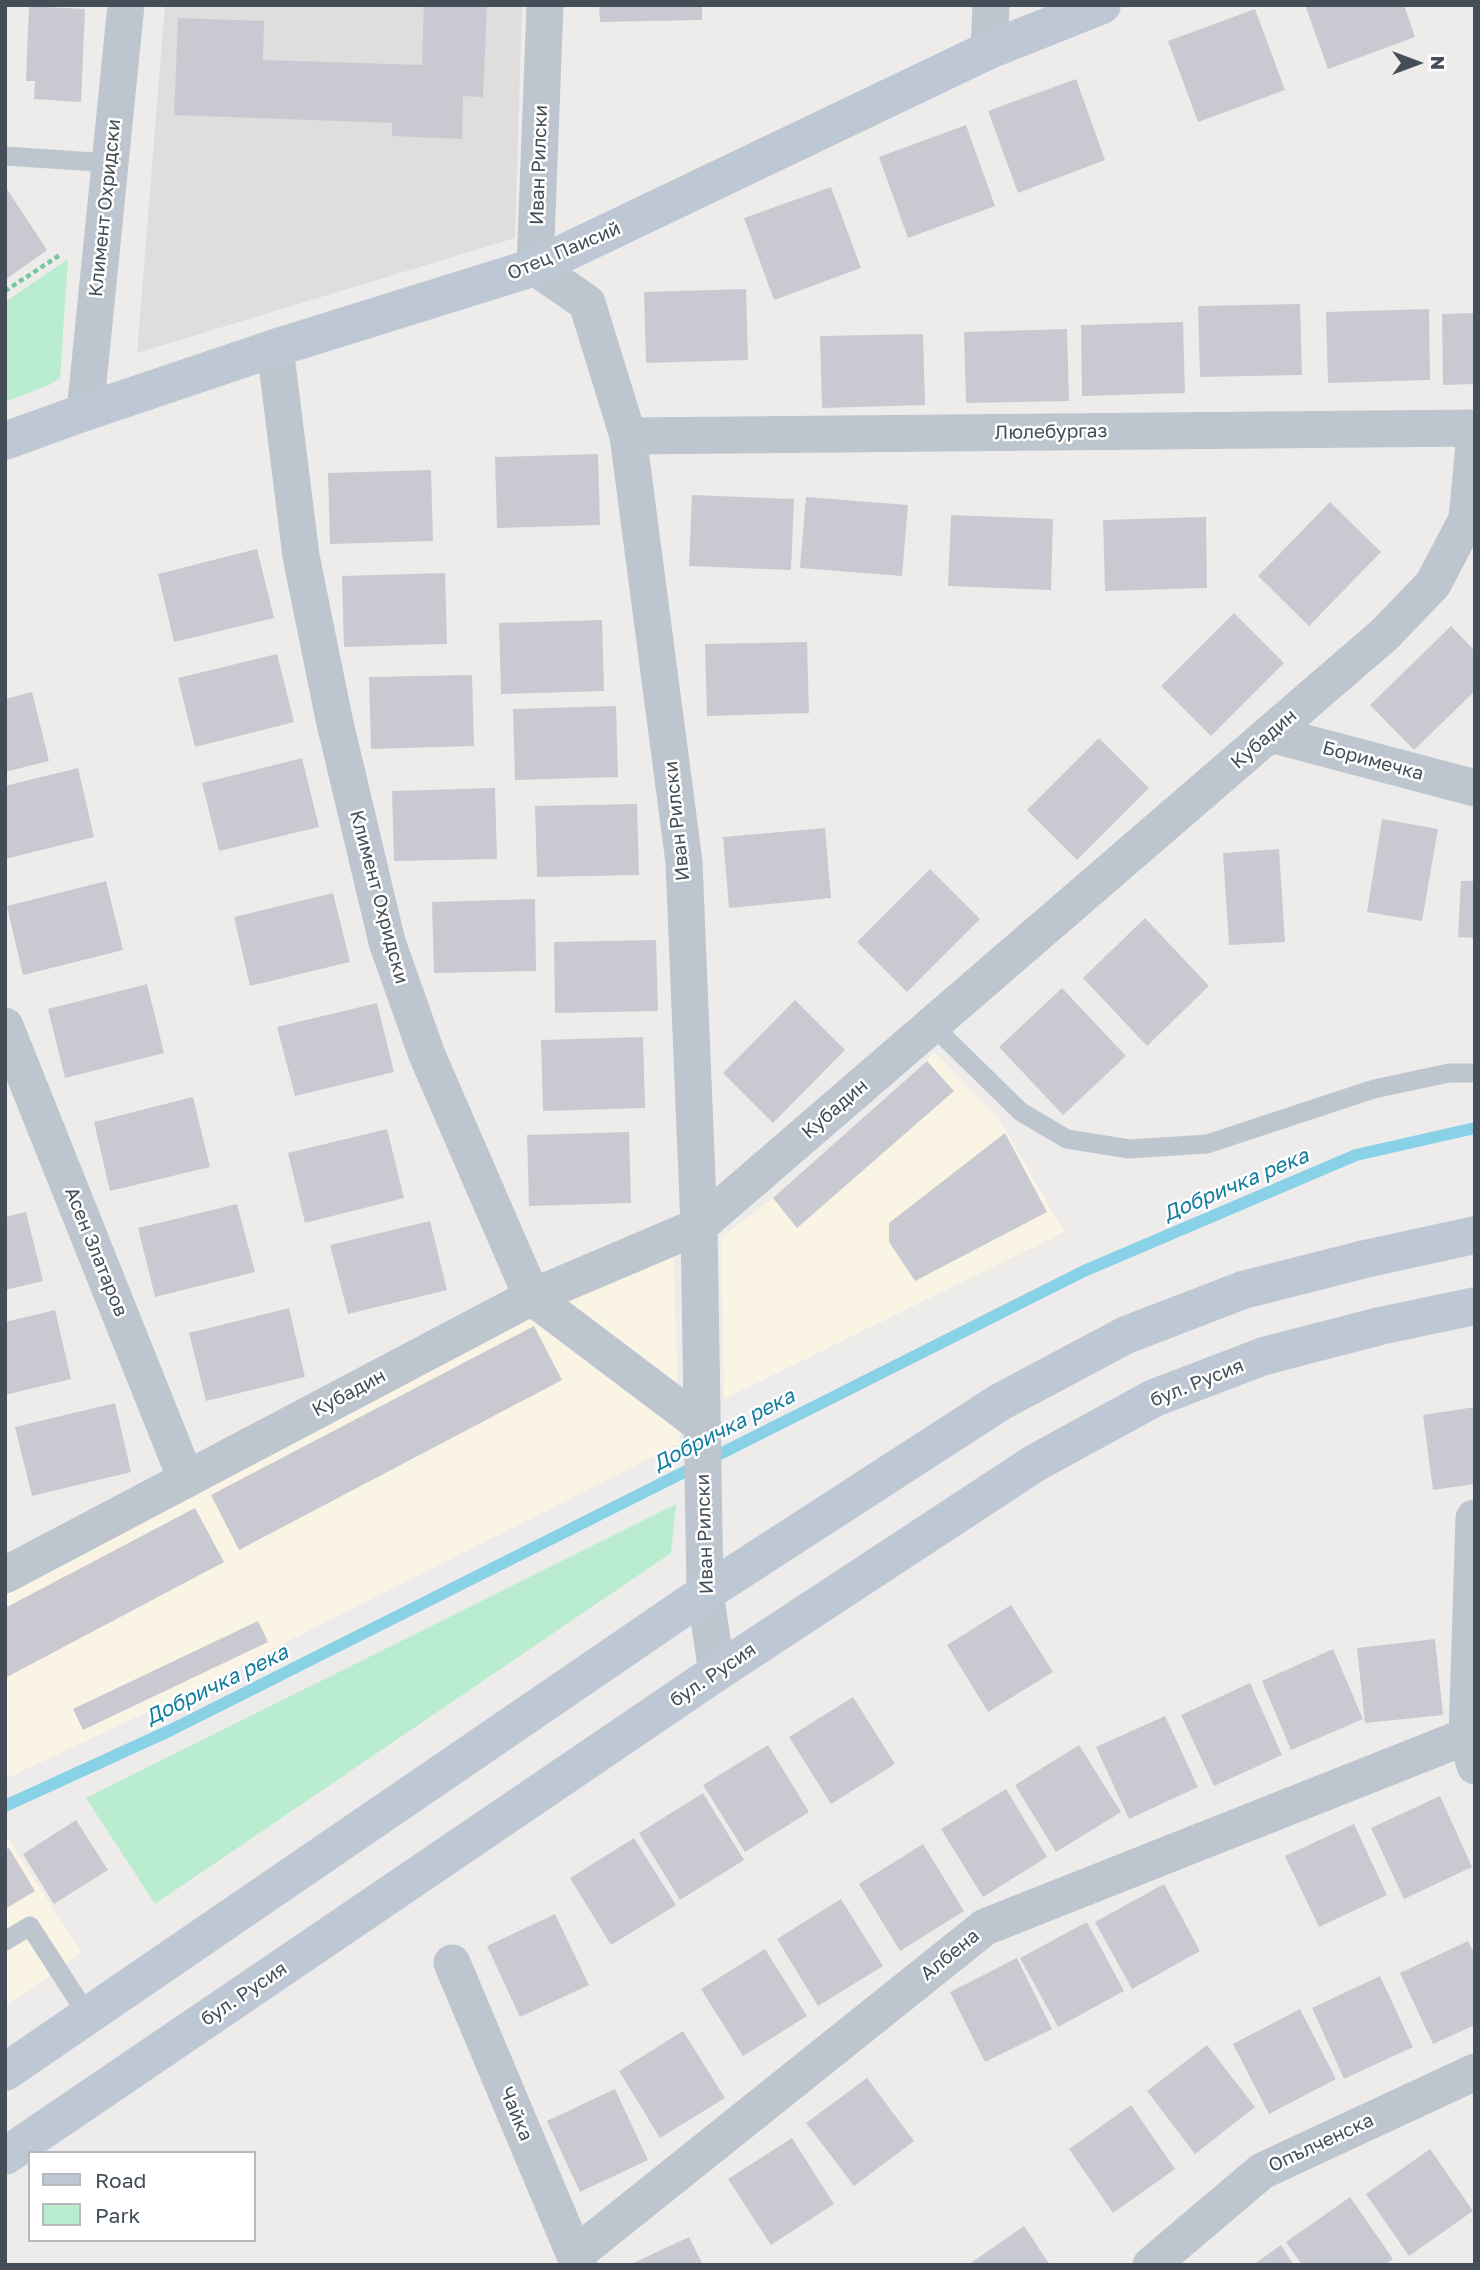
<!DOCTYPE html>
<html>
<head>
<meta charset="utf-8">
<style>
	body { margin:0 }
	#map { position:relative; width:1480px; height:2270px; overflow:hidden; background:#eeeceb; font-family:"Golos Text",sans-serif }
	canvas { display:block }
	.frame { position:absolute; inset:0; border:7px solid #454e58; pointer-events:none }
	.legend { position:absolute; left:28px; top:2151px; width:228px; height:91px; box-sizing:border-box; background:#fff; border:2px solid #b5b8bc; margin:0; padding:9px 12px; list-style:none; font-size:21px; color:#454e58 }
	.legend li { display:flex; align-items:center; gap:14px; height:35px }
	.legend b { width:35px; border:2px solid #b5b8bc }
	.north { position:absolute; left:1382px; top:28px; width:70px; height:70px; -webkit-text-stroke:5px #fff; paint-order:stroke; rotate:90deg; font-size:19px; font-weight:700; line-height:28px; text-align:center; color:#454e58 }
	.north::after { content:''; display:block; margin:auto; width:24px; height:32px; background:#454e58; clip-path:polygon(50% 0,100% 100%,50% 72%,0 100%) }
</style>
</head>
<body>
<div id="map">
<canvas width="1480" height="2270"></canvas>
<div class="frame"></div>
<ul class="legend">
<li><b style="height:9px;background:#bec8d4"></b>Road</li>
<li><b style="height:19px;background:#baeccf"></b>Park</li>
</ul>
<div class="north">N</div>
</div>
<script>
const ctx = document.querySelector('canvas').getContext('2d');
ctx.lineJoin = 'round';
function fill(path, color) { ctx.fillStyle = color; ctx.fill(path, 'evenodd'); }
const poly = rows => new Path2D(rows.map(r => 'M' + r).join(''));
function strokePath(path, color, width, dash) { ctx.strokeStyle = color; ctx.lineWidth = width; ctx.lineCap = dash ? 'butt' : 'round'; ctx.setLineDash(dash || []); ctx.stroke(path); }
function label(font, color, halo, rows, align = 'center') {
  ctx.font = font + ' "Golos Text",sans-serif'; ctx.lineWidth = 5; ctx.setLineDash([]); ctx.textBaseline = 'middle'; ctx.strokeStyle = halo; ctx.fillStyle = color; for (const [text, x, y, turn = 0] of rows) {
    ctx.save(); ctx.translate(x, y); ctx.rotate((+turn || 0) * Math.PI / 180); ctx.textAlign = isNaN(turn) ? turn : align; if (halo) ctx.strokeText(text, 0, 0); ctx.fillText(text, 0, 0); ctx.restore();
  }
}
const commercial = poly([
	[933,1051,1001,1122,1064,1232,724,1399,721,1238,773,1198,927,1061],
	[673,1255,680,1443,160,1706,5,1779,5,1593,539,1312],
	[5,1834,81,1951,58,1971,5,2006]
]);
const education = poly([
	[165,5,522,5,515,238,137,353]
]);
const green = poly([
	[68,259,60,378,49,385,5,402,5,302],
	[676,1504,671,1553,155,1904,86,1798]
]);
const stream = poly([
	[5,1806,171,1730,1084,1271,1356,1155,1475,1128]
]);
const building = poly([
	[424,5,487,5,483,97,463,96,462,139,392,136,392,123,174,115,178,18,264,21,263,60,422,65],
	[599,5,702,5,702,20,600,22],
	[1305,5,1404,5,1415,37,1328,69],
	[29,6,85,9,81,102,34,99,35,81,26,81],
	[1255,9,1285,90,1198,122,1168,41],
	[1076,79,1105,160,1018,193,988,111],
	[966,125,995,206,908,238,879,157],
	[5,186,47,250,5,280],
	[831,187,861,268,774,300,744,218],
	[746,289,748,360,646,363,644,292],
	[1300,304,1302,375,1200,377,1198,306],
	[1429,309,1430,380,1328,383,1326,312],
	[1475,313,1475,384,1443,385,1442,314],
	[1183,322,1185,393,1082,396,1081,325],
	[1067,329,1069,401,966,403,964,332],
	[923,334,925,405,822,408,820,336],
	[598,454,600,525,497,528,495,457],
	[431,470,433,541,330,544,328,473],
	[692,495,794,499,791,570,689,566],
	[806,497,908,505,902,576,800,568],
	[1330,502,1381,552,1309,626,1258,576],
	[951,515,1053,519,1051,590,948,586],
	[1206,517,1207,588,1105,591,1103,520],
	[257,549,274,618,174,642,158,574],
	[445,573,447,644,344,647,342,576],
	[1234,613,1284,663,1211,736,1161,686],
	[602,620,604,691,501,694,499,623],
	[1451,626,1475,651,1475,691,1414,750,1370,705],
	[807,642,809,713,707,716,705,644],
	[277,654,294,722,195,747,178,678],
	[472,675,474,746,371,749,369,677],
	[32,692,49,761,5,772,5,699],
	[616,706,618,777,515,780,513,709],
	[1099,738,1149,788,1077,860,1027,810],
	[302,758,319,827,219,851,202,783],
	[78,768,94,837,5,859,5,786],
	[495,788,497,859,394,861,392,791],
	[637,804,639,875,537,877,535,806],
	[1382,819,1438,829,1422,921,1367,912],
	[825,828,831,898,729,908,723,837],
	[1279,849,1285,942,1229,945,1223,853],
	[930,869,980,919,907,992,857,942],
	[106,881,123,950,23,975,7,906],
	[1461,881,1475,881,1475,938,1458,937],
	[333,893,350,962,250,986,234,917],
	[535,899,536,971,434,973,432,902],
	[1145,918,1209,986,1147,1046,1083,978],
	[656,940,658,1011,555,1013,554,942],
	[147,984,164,1053,65,1078,48,1009],
	[1062,988,1126,1056,1063,1115,999,1047],
	[795,1000,845,1050,773,1123,723,1073],
	[377,1003,394,1072,295,1096,277,1027],
	[643,1037,645,1108,543,1111,541,1040],
	[927,1061,954,1091,797,1228,773,1198],
	[193,1097,210,1167,110,1191,94,1122],
	[387,1129,404,1198,305,1223,288,1153],
	[629,1132,631,1203,529,1206,527,1135],
	[1005,1133,1047,1212,915,1281,889,1242,889,1223],
	[237,1204,255,1272,155,1297,138,1228],
	[26,1212,43,1281,5,1290,5,1217],
	[430,1221,447,1290,348,1314,330,1245],
	[289,1308,305,1377,206,1401,189,1333],
	[55,1310,71,1379,5,1395,5,1322],
	[534,1326,562,1380,239,1550,211,1495],
	[115,1403,131,1472,32,1496,15,1427],
	[1475,1407,1475,1484,1433,1490,1423,1415],
	[195,1508,224,1562,5,1678,5,1608],
	[1011,1605,1053,1672,988,1712,947,1645],
	[258,1621,268,1642,83,1730,73,1709],
	[1435,1639,1443,1715,1365,1723,1357,1648],
	[1333,1649,1363,1719,1291,1750,1262,1681],
	[1250,1683,1282,1755,1214,1786,1181,1715],
	[853,1697,895,1764,831,1804,789,1737],
	[1165,1716,1198,1787,1129,1819,1096,1747],
	[768,1745,809,1812,745,1852,703,1785],
	[1079,1745,1121,1812,1056,1852,1015,1785],
	[1006,1789,1047,1857,983,1897,941,1829],
	[703,1793,744,1860,680,1900,639,1833],
	[1440,1796,1472,1867,1404,1899,1371,1828],
	[76,1820,108,1870,54,1904,23,1854],
	[1354,1824,1387,1895,1319,1927,1285,1856],
	[634,1838,676,1905,611,1945,570,1878],
	[923,1844,964,1911,900,1951,859,1884],
	[9,1848,35,1891,5,1909,5,1850],
	[1164,1884,1200,1951,1132,1989,1095,1922],
	[841,1899,883,1966,818,2006,777,1939],
	[555,1914,589,1985,520,2017,487,1946],
	[1087,1922,1124,1991,1058,2027,1020,1958],
	[1468,1941,1475,1955,1475,2025,1433,2044,1400,1973],
	[765,1949,807,2016,743,2056,701,1989],
	[1017,1958,1052,2029,985,2062,950,1992],
	[1380,1976,1413,2047,1344,2079,1312,2008],
	[1300,2009,1336,2079,1269,2114,1233,2044],
	[683,2031,725,2098,660,2138,619,2071],
	[1207,2045,1255,2107,1195,2154,1147,2091],
	[867,2078,914,2141,854,2186,806,2123],
	[615,2089,648,2160,580,2192,547,2121],
	[1131,2105,1175,2169,1113,2213,1069,2149],
	[792,2138,834,2204,771,2245,728,2179],
	[1430,2149,1473,2211,1409,2256,1366,2194],
	[1350,2197,1393,2259,1385,2265,1302,2265,1286,2242],
	[1024,2226,1050,2265,968,2265],
	[689,2237,703,2265,629,2265],
	[1281,2245,1294,2265,1253,2265]
]);
const path = poly([
	[5,291,60,255]
]);
const lane = poly([
	[5,156,110,163],
	[932,1025,1021,1112,1067,1139,1129,1149,1207,1144,1374,1089,1449,1073,1475,1073],
	[5,1941,30,1926,88,2016]
]);
const street = poly([
	[545,5,535,267,587,303,628,436,684,862,699,1226,705,1593,717,1672],
	[989,50,991,5],
	[275,348,301,556,334,719,387,942,427,1055,532,1297,703,1426],
	[85,412,126,5],
	[628,436,1475,428],
	[1271,734,1475,788],
	[5,1026,186,1479],
	[1474,1518,1467,1736,1475,1766],
	[5,1575,532,1297,699,1226,1385,634,1433,584,1467,519,1475,433],
	[452,1963,579,2265],
	[575,2255,985,1927,1467,1736],
	[1151,2265,1262,2171,1475,2072]
]);
const secondary = poly([
	[5,441,85,412,275,348,535,267,989,50,1102,5],
	[5,2072,705,1593,1000,1402,1126,1335,1243,1290,1365,1259,1475,1235],
	[5,2156,717,1672,1035,1463,1154,1398,1264,1356,1380,1326,1475,1306]
]);
const streetNames = [
	["Иван Рилски",539,165,-88],
	["Климент Охридски",105,208,-84],
	["Отец Паисий",564,251,-23],
	["Люлебургаз",1051,432,-1],
	["Кубадин",1264,739,-41],
	["Боримечка",1373,761,15],
	["Иван Рилски",677,821,-96],
	["Климент Охридски",379,897,75],
	["Кубадин",835,1109,-41],
	["Асен Златаров",96,1252,68],
	["бул. Русия",1197,1383,-22],
	["Кубадин",349,1393,-28],
	["Иван Рилски",705,1534,-92],
	["бул. Русия",713,1675,-34],
	["Албена",950,1955,-39],
	["бул. Русия",244,1994,-34],
	["Чайка",516,2114,67],
	["Опълченска",1321,2143,-25]
];
const waterNames = [
	["Добричка река",1236,1185,-23],
	["Добричка река",724,1430,-27],
	["Добричка река",217,1685,-26]
];
fill(commercial, '#faf4e4');
fill(education, '#dfdddd');
fill(green, '#baeccf');
strokePath(stream, '#89d1e7', 12);
fill(building, '#c9cad1');
strokePath(path, '#74c8a1', 4.5, [5, 3.5]);
strokePath(lane, '#bdc6ce', 19);
strokePath(street, '#bdc6ce', 37);
strokePath(secondary, '#bec8d4', 38);
label('19px', '#454e58', '#fff', streetNames);
label('italic 21px', '#117d9f', '#fff', waterNames);
</script>
</body>
</html>
